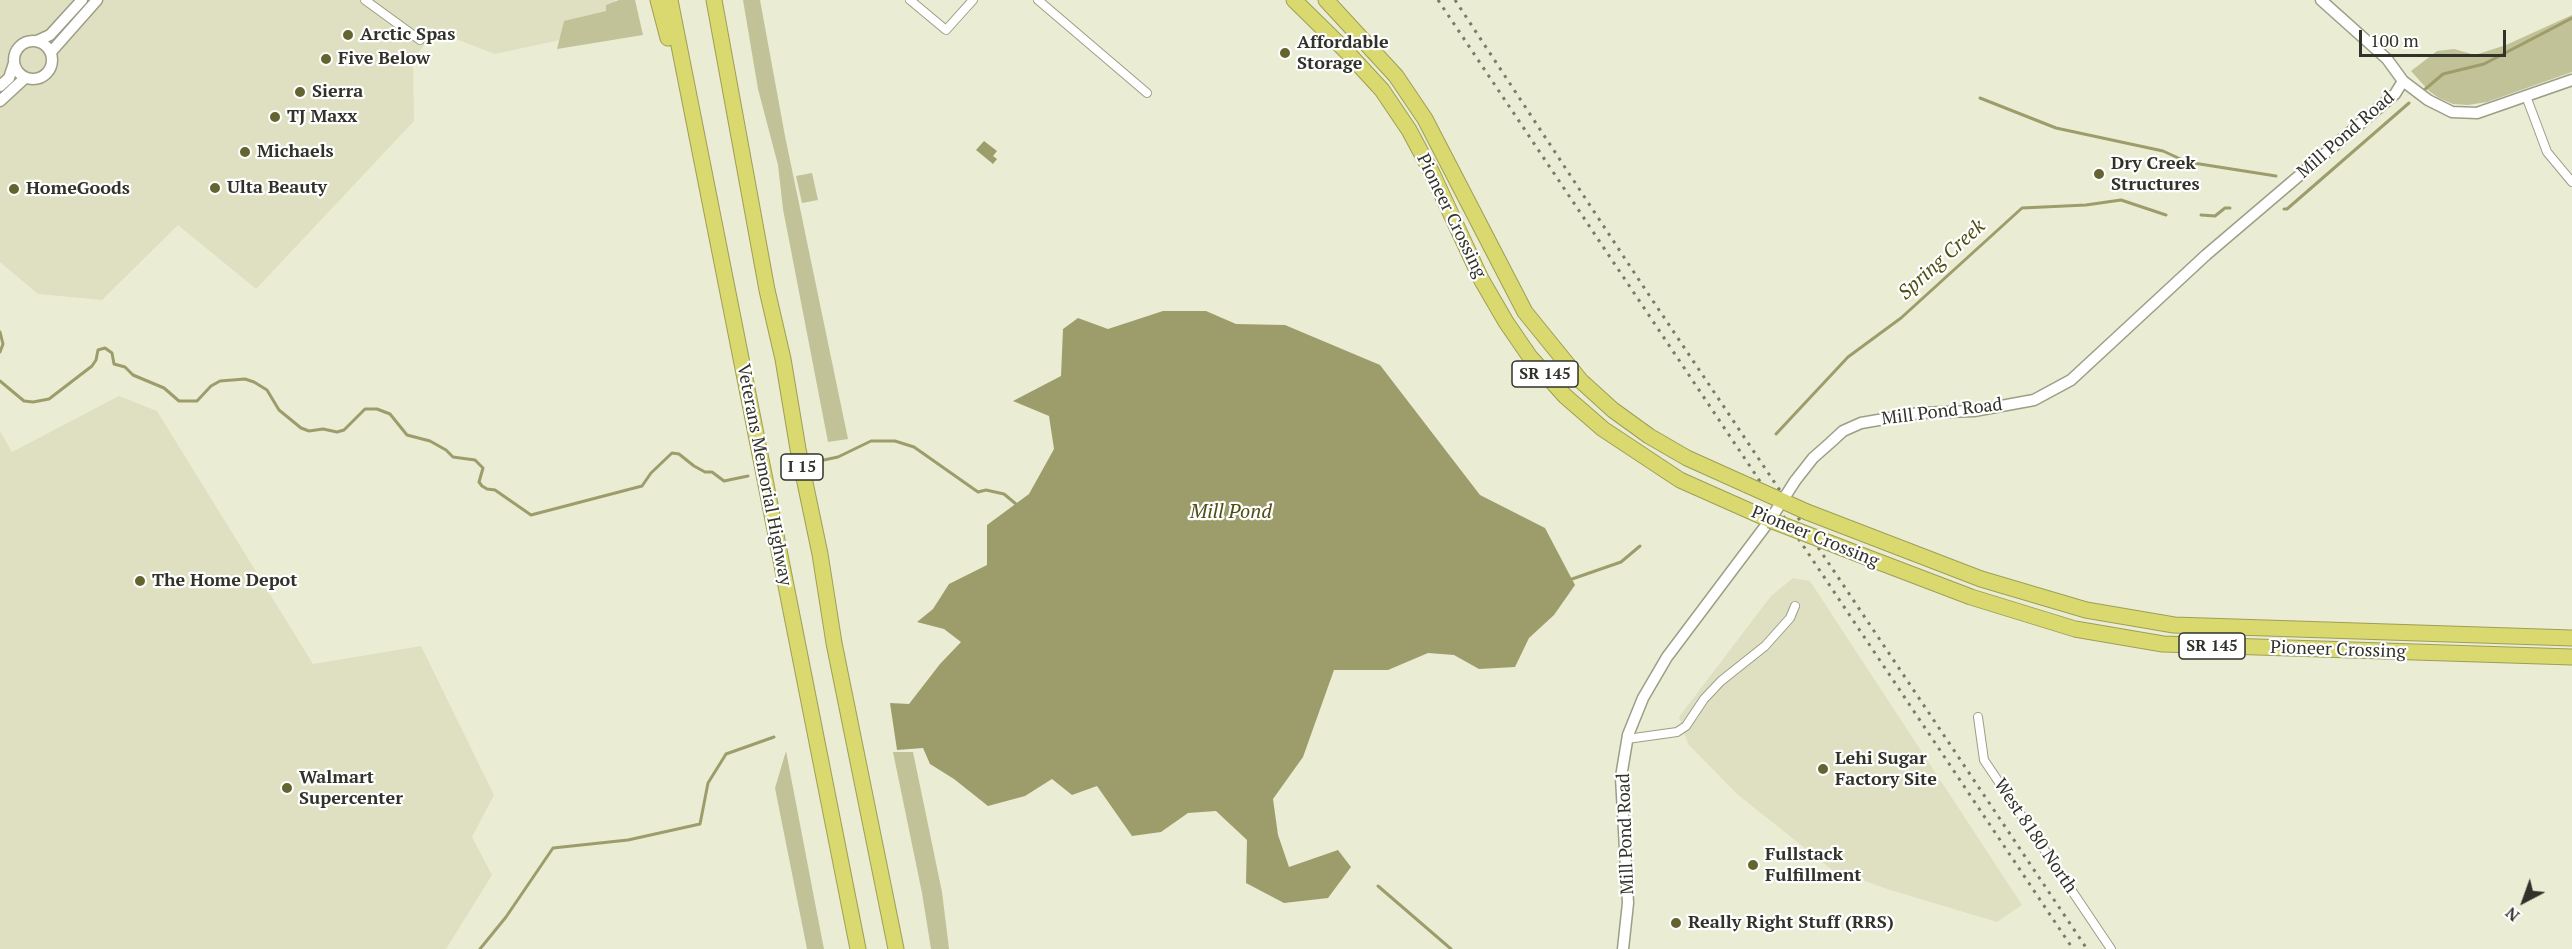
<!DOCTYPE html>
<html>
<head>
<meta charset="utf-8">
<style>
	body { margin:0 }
	#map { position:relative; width:2572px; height:949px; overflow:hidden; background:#ebecd4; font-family:"PT Serif",serif }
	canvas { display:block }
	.north { position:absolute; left:2494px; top:871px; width:60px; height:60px; -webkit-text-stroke:4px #fff; paint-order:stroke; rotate:221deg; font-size:16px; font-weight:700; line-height:24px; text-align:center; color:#313229 }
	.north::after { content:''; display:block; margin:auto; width:21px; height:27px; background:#313229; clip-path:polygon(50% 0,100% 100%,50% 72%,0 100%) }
	.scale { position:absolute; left:2359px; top:30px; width:147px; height:27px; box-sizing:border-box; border:3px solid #313229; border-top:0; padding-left:8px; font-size:18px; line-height:21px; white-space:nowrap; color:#313229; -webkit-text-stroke:4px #fff; paint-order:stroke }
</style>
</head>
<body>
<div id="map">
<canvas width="2572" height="949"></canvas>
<div class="north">N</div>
<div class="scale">100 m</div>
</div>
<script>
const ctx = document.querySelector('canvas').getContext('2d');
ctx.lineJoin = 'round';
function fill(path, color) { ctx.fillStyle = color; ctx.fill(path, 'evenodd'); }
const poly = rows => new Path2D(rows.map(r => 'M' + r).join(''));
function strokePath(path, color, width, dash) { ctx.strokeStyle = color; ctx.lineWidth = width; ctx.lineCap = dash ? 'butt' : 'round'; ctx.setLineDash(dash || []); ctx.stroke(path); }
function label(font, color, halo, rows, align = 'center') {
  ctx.font = font + ' "PT Serif",serif'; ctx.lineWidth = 4.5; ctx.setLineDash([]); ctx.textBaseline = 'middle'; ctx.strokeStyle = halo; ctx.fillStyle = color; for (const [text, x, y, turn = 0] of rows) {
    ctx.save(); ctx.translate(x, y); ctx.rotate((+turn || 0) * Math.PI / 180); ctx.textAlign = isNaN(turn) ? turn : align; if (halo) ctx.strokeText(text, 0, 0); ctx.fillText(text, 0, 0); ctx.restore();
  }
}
const built = poly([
	[0,0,615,0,620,27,495,54,435,31,413,60,414,121,256,289,178,225,102,300,38,294,0,262],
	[119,396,157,411,313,664,421,646,494,795,472,837,492,875,446,949,0,949,0,431,12,452],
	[1793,578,1810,581,2022,905,1997,922,1887,889,1831,869,1737,794,1688,744,1679,717,1771,596]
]);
const green = poly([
	[619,0,635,0,643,35,557,49,564,21,606,11,606,5],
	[743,0,760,0,785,136,848,439,828,442,783,209,778,165,758,89],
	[2572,15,2572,72,2487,102,2468,105,2453,104,2439,98,2429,91,2411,71,2437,51,2454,49,2475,55,2506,45],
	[812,173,818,200,802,203,796,176],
	[786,751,816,908,824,949,807,949,775,788],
	[893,752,913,752,942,892,949,949,931,949,922,893]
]);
const water = poly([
	[984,141,997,151,993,156,997,159,993,164,976,150],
	[1163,311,1206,311,1236,324,1285,325,1380,365,1480,495,1545,528,1575,585,1554,615,1529,638,1515,667,1479,669,1454,655,1428,653,1388,670,1334,670,1303,757,1273,799,1278,835,1289,867,1338,850,1351,867,1328,898,1284,903,1246,883,1247,840,1216,811,1188,813,1161,832,1132,836,1097,786,1072,795,1052,779,1025,796,988,806,954,779,930,764,923,748,897,750,890,703,909,704,940,664,961,642,944,629,917,622,933,609,949,584,987,565,987,525,1029,494,1054,449,1049,416,1013,401,1061,376,1063,329,1078,318,1108,329]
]);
const stream = poly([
	[2423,91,2443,74,2484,64,2572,18],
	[1980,98,2056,128,2163,151,2187,162,2276,176],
	[2284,209,2287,209,2409,103],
	[2201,215,2215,216,2225,208,2230,208],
	[0,332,3,344,0,352],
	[0,381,24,401,33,402,49,399,92,366,96,360,98,350,105,348,112,353,114,364,125,367,133,375,164,388,179,401,197,401,211,386,220,381,245,379,254,382,267,390,279,410,301,428,309,431,323,429,337,432,344,430,365,409,377,409,390,414,407,435,430,441,446,450,453,457,475,460,483,468,479,482,482,486,487,489,495,490,531,515,642,486,651,473,672,453,679,454,694,466,705,472,712,472,724,481,748,476],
	[1776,434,1848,357,1901,318,2022,208,2086,205,2121,200,2166,215],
	[819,461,838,457,871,441,895,441,914,447,978,492,986,490,1004,494,1016,504],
	[783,468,784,468],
	[1572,579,1621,562,1640,546],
	[1378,886,1451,949],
	[480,949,506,917,553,848,628,840,700,824,708,783,726,754,774,737]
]);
const street = poly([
	[365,0,420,40],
	[910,0,946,30,973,0],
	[1038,0,1147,93],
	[2526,96,2547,152,2572,182],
	[1978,717,1984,760,2111,949],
	[1627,739,1677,732,1686,726,1704,699,1721,681,1765,646,1790,618,1795,606]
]);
const secondary = poly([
	[2321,0,2387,59,2403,81,2428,100,2452,112,2477,113,2572,80],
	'14 60a19 19 0 1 1 38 0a19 19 0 1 1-38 0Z',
	[37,41,50,35,82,0],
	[51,52,97,0],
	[0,86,9,78,14,63],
	[0,101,25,78],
	[1795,481,1813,458,1830,443,1843,431,1861,423,1919,413,1974,411,2034,400,2071,380,2206,255,2395,94,2403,81],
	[1623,949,1628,903,1621,777,1628,735,1643,698,1667,657,1770,520]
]);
const highway = poly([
	[658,0,668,38],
	[670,0,858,949],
	[714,0,767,290,783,359,798,449,820,554,834,643,896,949],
	[1294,0,1347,52,1382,90,1409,130,1432,173,1481,279,1506,322,1530,357,1565,396,1603,429,1680,480,1770,520],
	[1326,0,1396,76,1425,119,1525,312,1581,381,1613,410,1649,436,1687,458,1747,485],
	[1807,512,1981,579,2086,610,2174,625,2572,638],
	[1866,557,1971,597,2075,629,2163,644,2572,657]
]);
const rail = poly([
	[1438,0,2073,949],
	[1455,0,1643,286,2087,949]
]);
const secondaryBridge = poly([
	[1770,520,1795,481]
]);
const highwayBridge = poly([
	[1747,485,1807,512],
	[1770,520,1866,557]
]);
const markers = [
	[348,35,6,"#646430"],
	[1285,53,6,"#646430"],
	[326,59,6,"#646430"],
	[300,92,6,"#646430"],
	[275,117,6,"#646430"],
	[245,152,6,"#646430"],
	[2099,174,6,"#646430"],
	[215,188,6,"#646430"],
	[14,189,6,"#646430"],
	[140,581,6,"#646430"],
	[1823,769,6,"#646430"],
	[287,788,6,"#646430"],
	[1753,865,6,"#646430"],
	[1676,923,6,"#646430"]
];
const shields = [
	[1545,374,66],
	[802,467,42],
	[2212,646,66]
];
const shieldNames = [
	["SR 145",1545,374],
	["I 15",802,467],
	["SR 145",2212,646]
];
const poiNames = [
	["Arctic Spas",360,35],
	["Affordable",1297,43],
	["Storage",1297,64],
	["Five Below",338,59],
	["Sierra",312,92],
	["TJ Maxx",287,117],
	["Michaels",257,152],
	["Dry Creek",2111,164],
	["Structures",2111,185],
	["Ulta Beauty",227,188],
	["HomeGoods",26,189],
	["The Home Depot",152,581],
	["Lehi Sugar",1835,759],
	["Factory Site",1835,780],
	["Walmart",299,778],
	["Supercenter",299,799],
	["Fullstack",1765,855],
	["Fulfillment",1765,876],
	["Really Right Stuff (RRS)",1688,923]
];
const streetNames = [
	["Mill Pond Road",2346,135,-41],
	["Pioneer Crossing",1451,216,64],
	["Mill Pond Road",1942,412,-7],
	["Veterans Memorial Highway",764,475,79],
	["Pioneer Crossing",1815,537,22],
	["Pioneer Crossing",2338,650,2],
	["Mill Pond Road",1626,834,-92],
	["West 8180 North",2035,836,56]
];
const waterNames = [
	["Spring Creek",1942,260,-42],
	["Mill Pond",1231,512]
];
fill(built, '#dfe0c1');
fill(green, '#c1c297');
fill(water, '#9d9d6b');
strokePath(stream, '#9d9d6b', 3);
strokePath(street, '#9d9e87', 10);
strokePath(secondary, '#9d9e87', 13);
strokePath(highway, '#9e9f56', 17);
strokePath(street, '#fff', 8);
strokePath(secondary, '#fff', 10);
strokePath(highway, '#d9d96f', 15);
strokePath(rail, '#7a7b6c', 3, [3, 6]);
strokePath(secondaryBridge, '#9d9e87', 13, []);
strokePath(highwayBridge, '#9e9f56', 17, []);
strokePath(secondaryBridge, '#fff', 10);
strokePath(highwayBridge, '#d9d96f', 15);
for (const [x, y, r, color] of markers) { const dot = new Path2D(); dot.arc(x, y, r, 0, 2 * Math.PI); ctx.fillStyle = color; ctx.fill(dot); strokePath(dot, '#fff', 2); }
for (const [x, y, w] of shields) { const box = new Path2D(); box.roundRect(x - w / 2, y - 13, w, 26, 4.5); ctx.fillStyle = '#fff'; ctx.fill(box); strokePath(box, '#313229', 1.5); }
label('bold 16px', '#313229', null, shieldNames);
label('bold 18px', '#313229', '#fff', poiNames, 'left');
label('18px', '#313229', '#fff', streetNames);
label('italic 20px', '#504f13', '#fff', waterNames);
</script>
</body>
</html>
